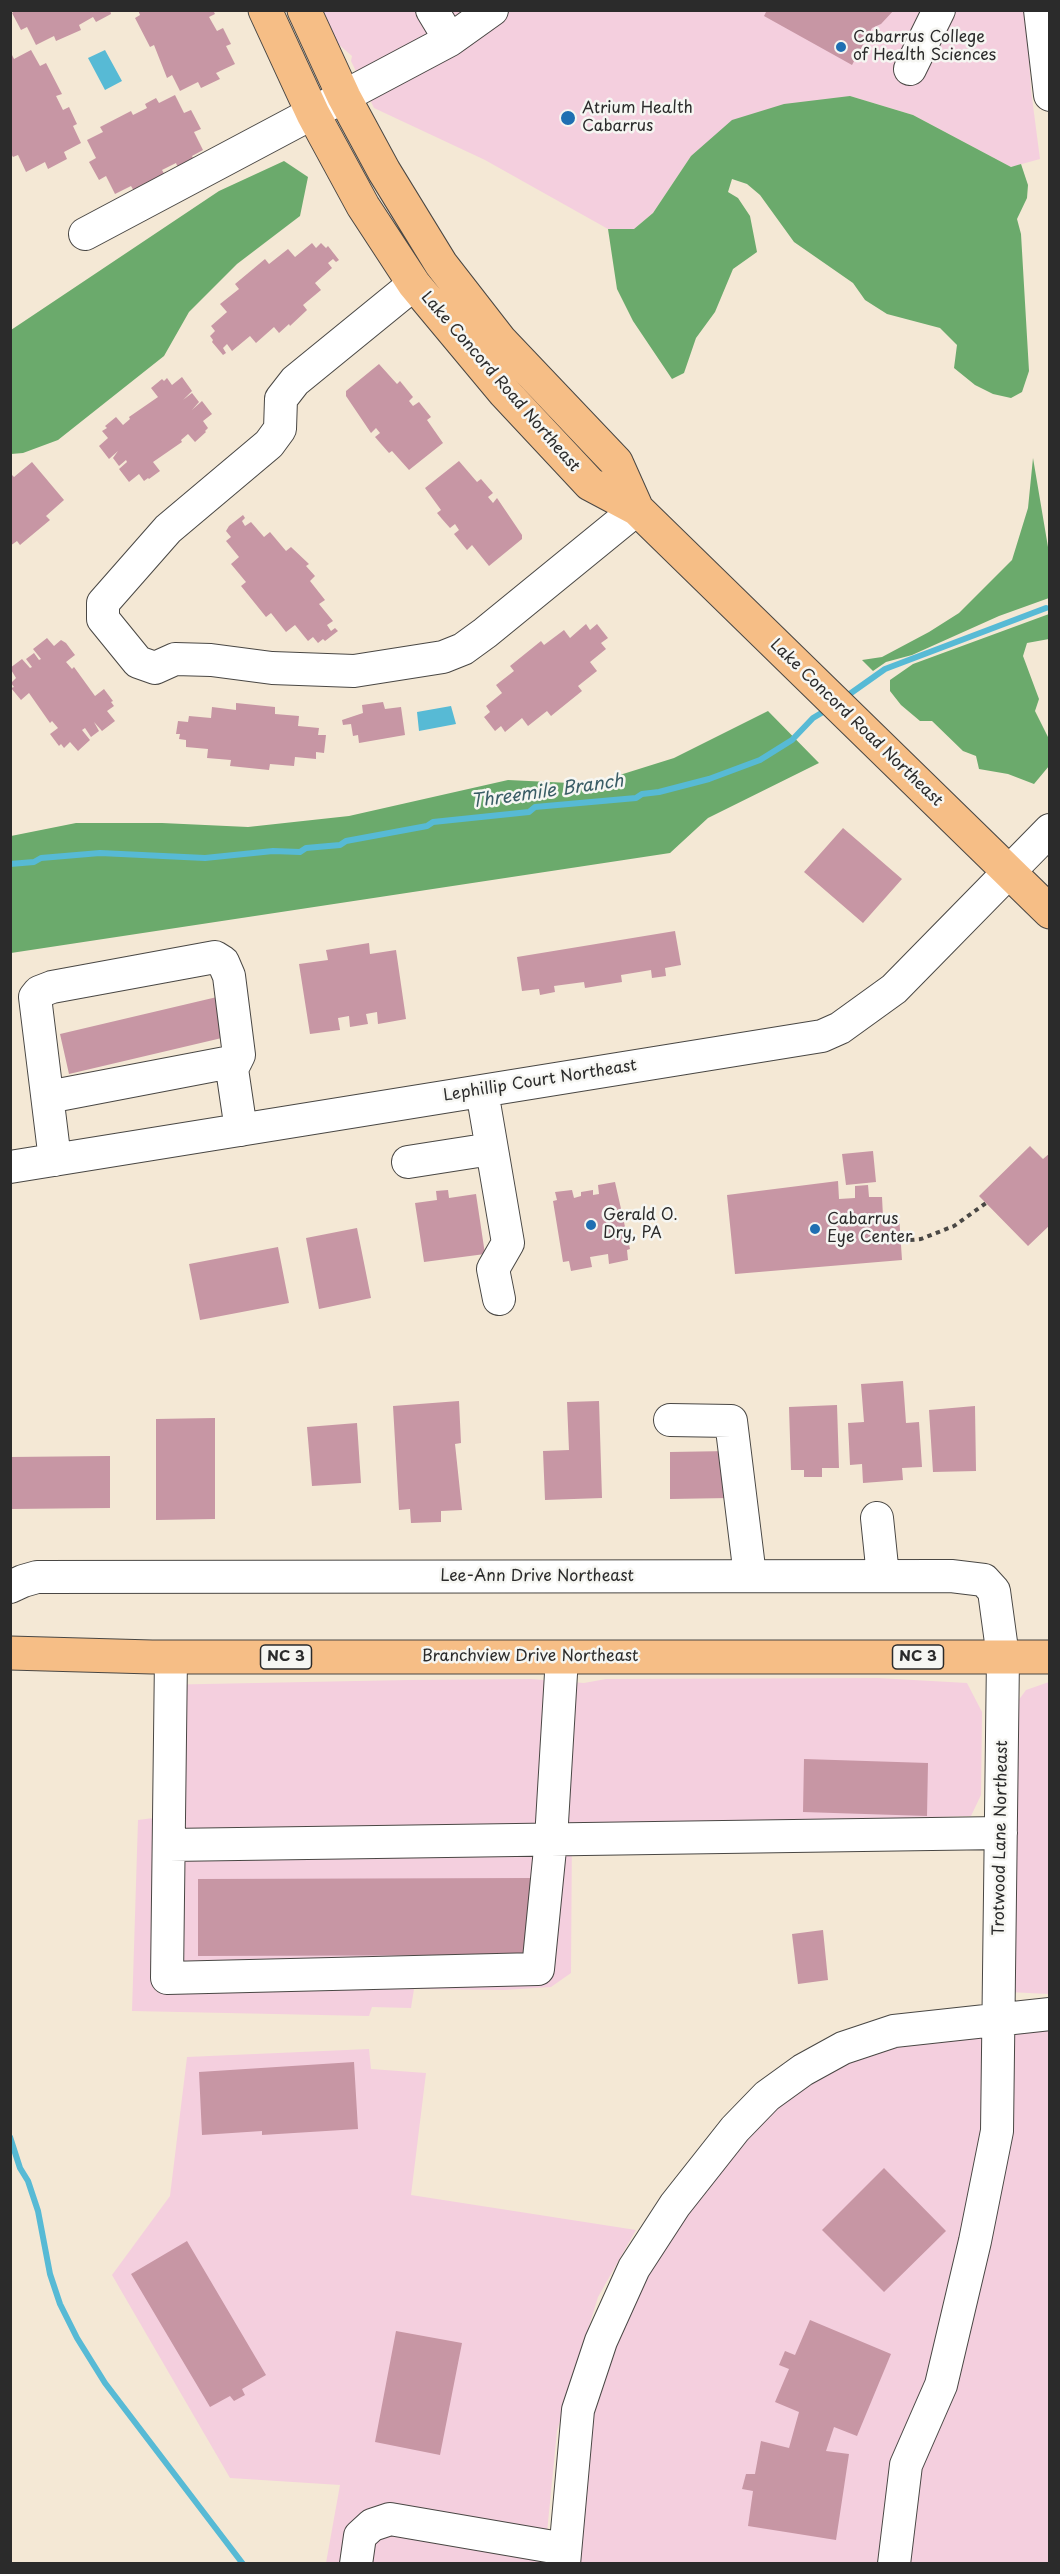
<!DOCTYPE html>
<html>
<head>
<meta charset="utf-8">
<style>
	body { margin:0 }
	#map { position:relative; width:1060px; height:2574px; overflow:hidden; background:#f4e8d5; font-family:"Playpen Sans",sans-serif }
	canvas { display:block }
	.frame { position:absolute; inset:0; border:12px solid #2b2b2b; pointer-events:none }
</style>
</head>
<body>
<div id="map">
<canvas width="1060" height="2574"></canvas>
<div class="frame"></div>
</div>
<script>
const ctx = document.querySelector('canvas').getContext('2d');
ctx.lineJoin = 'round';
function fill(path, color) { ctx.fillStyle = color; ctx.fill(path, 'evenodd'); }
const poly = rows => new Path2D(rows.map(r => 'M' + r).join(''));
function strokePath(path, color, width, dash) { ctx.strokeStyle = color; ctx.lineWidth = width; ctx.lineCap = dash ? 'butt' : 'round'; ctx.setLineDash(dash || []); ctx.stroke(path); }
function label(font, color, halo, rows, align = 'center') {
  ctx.font = font + ' "Playpen Sans",sans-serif'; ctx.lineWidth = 5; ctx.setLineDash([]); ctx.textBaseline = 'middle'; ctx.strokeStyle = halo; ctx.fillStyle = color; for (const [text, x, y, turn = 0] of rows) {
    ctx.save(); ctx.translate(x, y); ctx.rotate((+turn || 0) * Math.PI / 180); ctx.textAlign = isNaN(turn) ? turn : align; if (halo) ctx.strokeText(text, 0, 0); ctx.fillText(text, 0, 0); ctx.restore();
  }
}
const built = poly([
	[322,11,1026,11,1031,90,1040,159,1011,167,913,115,850,96,691,156,653,213,634,229,608,229,485,160,374,108,351,61,352,56,337,43],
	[878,1678,967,1683,982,1712,981,1795,971,1816,572,1828,571,1973,551,1987,504,1990,414,1989,411,2008,372,2007,369,2016,132,2011,138,1820,161,1817,155,1685,407,1680,531,1679,584,1683,606,1679],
	[1049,1682,1049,1997,1049,1994,1008,1992,1010,1712,1026,1690],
	[1049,2029,1049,2563,574,2564,586,2437,599,2385,626,2318,671,2232,768,2113,809,2083,855,2058,909,2040],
	[369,2049,371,2069,426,2073,411,2195,636,2230,598,2297,557,2431,544,2563,326,2563,340,2485,230,2478,112,2275,170,2196,187,2057]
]);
const forest = poly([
	[850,96,913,115,1011,167,1021,164,1028,185,1027,198,1017,219,1021,234,1029,371,1022,392,1011,398,993,394,975,385,954,368,957,345,940,328,887,314,865,300,853,283,794,242,760,195,747,184,732,179,728,192,738,198,750,216,757,252,733,269,715,312,696,338,684,373,672,379,633,321,617,289,608,229,634,229,653,213,691,156,732,120,784,104],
	[284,161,308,177,300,216,237,264,189,312,164,356,58,440,23,453,11,454,11,330,219,191],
	[1033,458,1049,553,1049,598,999,616,912,655,886,662,873,671,862,660,882,657,929,632,959,613,1012,560,1028,508],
	[1049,614,1049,639,1027,643,1023,656,1039,699,1035,711,1049,739,1049,766,1034,784,1008,774,979,769,976,756,963,751,932,721,920,721,901,705,890,691,890,680,913,664],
	[768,711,819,763,708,818,670,853,11,953,11,836,76,823,162,823,248,827,349,816,508,780,591,784,674,758]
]);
const water = poly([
	[105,50,122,81,105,90,88,58],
	[451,706,456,724,419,731,417,712]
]);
const stream = poly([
	[844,698,885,669,1046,608],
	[10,864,34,862,41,858,100,853,205,858,273,851,300,852,306,848,340,845,346,841,427,826,433,822,529,812,535,807,636,798,642,794,659,792,709,779,760,760,792,740,813,718,828,709],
	[10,2137,20,2168,28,2181,38,2211,50,2274,60,2304,77,2338,105,2383,243,2564]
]);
const building = poly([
	[16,10,110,10,111,14,96,22,93,17,79,25,81,30,56,41,54,36,36,45,27,27,21,30,12,13],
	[138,10,213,10,215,14,209,17,217,31,223,28,231,44,226,46,235,64,216,73,220,79,201,88,198,82,180,91,172,75,167,78,154,45,150,47,135,18,140,15],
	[767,10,894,10,881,24,872,28,852,65,764,16],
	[31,50,40,66,46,63,62,94,56,96,63,110,69,107,77,124,73,126,81,143,64,152,67,159,48,169,45,162,26,172,18,155,13,157,10,152,10,51,14,59],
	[175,95,184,113,191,110,201,129,194,132,203,150,192,156,194,160,178,168,176,163,162,170,165,175,134,191,131,186,115,194,106,176,99,180,89,162,96,158,87,140,103,132,100,127,131,111,133,115,147,108,145,104,156,98,159,103],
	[312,243,316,248,321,243,326,248,328,246,339,260,336,262,333,259,328,263,332,268,315,283,321,290,303,305,307,310,290,326,289,324,279,333,274,327,256,343,250,336,232,351,227,344,223,348,226,353,223,355,212,342,213,340,210,336,215,331,211,326,227,312,220,304,239,289,235,284,265,259,269,264,288,249,295,257],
	[379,364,397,384,400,381,413,397,409,401,413,406,419,402,431,417,427,420,443,443,409,470,392,451,389,453,375,437,380,433,376,428,371,433,346,396,346,391],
	[182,377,192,391,183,400,192,393,199,402,192,410,202,401,212,414,203,421,208,428,205,431,206,432,195,442,188,434,181,440,182,442,153,462,160,471,149,479,148,478,144,481,139,474,129,482,119,469,127,462,126,460,119,466,113,458,118,451,109,459,99,446,108,438,102,431,107,428,105,426,116,417,123,425,130,419,129,417,158,397,151,388,162,379,164,381,167,378,172,385],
	[459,461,477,482,481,479,493,493,488,497,493,503,497,498,522,535,522,539,489,566,472,545,467,550,454,534,459,530,455,524,450,528,442,519,437,513,441,510,425,488],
	[32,462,64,500,46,516,50,520,20,545,17,541,10,546,10,473,14,477],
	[243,515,245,518,242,521,245,526,251,522,264,537,270,532,286,551,291,547,309,564,306,566,315,576,310,581,325,600,319,604,333,621,327,625,331,631,335,628,338,631,325,641,323,639,318,643,313,637,308,641,295,625,286,632,271,613,266,617,241,586,246,582,231,564,239,557,226,541,231,537,226,531,229,526],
	[586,624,590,630,597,624,608,638,601,643,606,649,590,662,597,671,578,686,582,691,551,716,547,711,528,726,522,718,505,732,501,726,495,731,484,717,490,712,486,706,502,693,496,685,514,671,510,666,541,641,544,645,564,630,570,638],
	[47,638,54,646,61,640,66,643,75,655,66,662,72,669,74,667,95,696,104,689,113,701,111,702,114,706,107,711,115,721,102,731,94,722,99,731,91,737,85,728,82,730,90,740,78,751,70,742,64,748,61,744,59,746,50,734,58,728,52,721,50,723,29,693,21,700,11,688,14,687,11,683,16,678,10,668,22,659,30,668,32,667,26,659,34,653,39,660,41,659,33,649],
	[383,702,385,709,401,707,405,735,359,743,358,735,353,736,351,724,343,725,342,720,363,713,362,705],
	[236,703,275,707,275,714,299,716,298,726,319,728,318,735,326,735,324,753,316,752,316,759,295,757,294,766,270,764,269,770,230,766,231,760,207,758,208,749,186,747,186,740,179,739,180,734,176,734,178,721,188,722,189,716,211,718,212,707,236,710],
	[843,828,902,879,863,923,804,872],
	[675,931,681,965,665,968,666,976,652,978,651,970,621,975,622,982,585,988,584,982,554,986,555,992,540,995,539,989,522,991,517,957],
	[369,943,370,954,396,950,406,1019,378,1024,377,1012,366,1014,368,1024,350,1027,349,1016,338,1018,340,1030,310,1034,299,964,328,960,326,950],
	[217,997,226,1037,69,1074,60,1034],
	[1030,1146,1043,1159,1050,1153,1050,1225,1028,1246,979,1196],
	[873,1151,876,1182,846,1185,842,1154],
	[838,1181,839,1199,855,1198,855,1186,868,1185,869,1197,882,1197,883,1217,899,1215,902,1260,735,1274,727,1195],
	[615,1182,630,1249,627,1250,628,1260,609,1264,608,1254,590,1257,592,1267,571,1271,569,1261,563,1262,553,1201,557,1200,555,1192,572,1190,574,1198,581,1196,581,1192,593,1190,593,1195,599,1194,598,1185],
	[448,1190,449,1198,476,1194,485,1254,424,1262,415,1203,437,1200,436,1191],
	[357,1228,371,1298,319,1309,306,1238],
	[278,1247,289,1303,200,1320,189,1264],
	[903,1381,906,1423,919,1422,922,1467,902,1468,903,1480,863,1483,862,1464,850,1465,848,1423,864,1422,861,1384],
	[459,1401,461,1443,455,1444,462,1510,441,1511,441,1522,411,1523,410,1509,399,1510,393,1406],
	[599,1401,602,1498,545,1500,543,1451,569,1450,567,1402],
	[837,1405,839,1468,822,1468,822,1477,804,1477,804,1470,791,1470,789,1407],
	[975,1406,976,1471,933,1472,929,1410],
	[215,1418,215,1519,156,1520,156,1419],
	[357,1423,361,1483,312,1486,307,1427],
	[729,1451,729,1498,670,1499,670,1452],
	[110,1456,110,1508,10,1509,10,1457],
	[804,1759,928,1763,927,1816,803,1812],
	[531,1878,531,1955,198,1956,198,1879],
	[823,1930,828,1980,798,1984,792,1934],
	[354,2062,358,2129,262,2135,262,2131,202,2135,199,2072],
	[884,2168,946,2231,884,2292,822,2230],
	[187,2241,266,2375,242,2389,245,2395,234,2401,230,2396,210,2407,131,2274],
	[810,2320,891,2354,857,2436,834,2427,826,2451,849,2454,836,2540,748,2526,753,2491,742,2489,746,2474,755,2474,761,2441,789,2448,799,2412,775,2402,789,2369,779,2365,785,2351,795,2355],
	[396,2331,462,2343,440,2455,375,2442]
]);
const path = poly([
	[901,1241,921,1239,954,1226,986,1203]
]);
const minor = poly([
	[432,10,450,40],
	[1040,10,1050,95],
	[910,69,939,10],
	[85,234,450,40,492,10],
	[414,284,295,381,281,399,280,429,269,444,168,529,103,603,103,619,138,662,155,668,175,659,211,660,272,668,354,671,443,657,463,649,485,633,637,509],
	[482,1091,508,1243,493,1269,499,1299],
	[48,1097,236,1061],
	[55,1160,35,997,39,992,52,987,215,957,223,962,229,976,239,1055,232,1069,241,1130],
	[408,1162,491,1149],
	[10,1167,822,1036,840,1028,894,989,1050,830],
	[670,1420,731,1421,750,1576],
	[877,1518,883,1576],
	[10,1587,23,1581,37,1577,951,1576,984,1580,994,1591,1003,1657,997,2131,975,2241,941,2385,906,2465,894,2564],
	[171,1657,167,1978,538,1969,551,1839,562,1657],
	[169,1845,1001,1833],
	[356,2564,360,2536,372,2525,390,2519,565,2549],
	[564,2564,578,2410,601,2341,634,2268,675,2205,735,2129,767,2096,803,2070,843,2048,894,2031,1050,2014]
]);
const major = poly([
	[265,10,313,114,363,206,414,284,504,392,590,484,637,509,1050,912],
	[304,10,344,97,384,171,441,264,500,340,616,462,637,509],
	[10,1653,152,1657,1050,1657]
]);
const markers = [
	[841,47,6,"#1f6fb2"],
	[568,118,8,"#1f6fb2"],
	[591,1225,6,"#1f6fb2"],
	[815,1229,6,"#1f6fb2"]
];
const shields = [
	[286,1657,51],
	[918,1657,51]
];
const shieldNames = [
	["NC 3",286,1657],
	["NC 3",918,1657]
];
const poiNames = [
	["Cabarrus College",853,38],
	["of Health Sciences",853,56],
	["Atrium Health",582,109],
	["Cabarrus",582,127],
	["Gerald O.",603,1216],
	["Dry, PA",603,1234],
	["Cabarrus",827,1220],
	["Eye Center",827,1238]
];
const streetNames = [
	["Lake Concord Road Northeast",500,382,49],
	["Lake Concord Road Northeast",856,723,44],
	["Lephillip Court Northeast",540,1081,-9],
	["Lee-Ann Drive Northeast",537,1577],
	["Branchview Drive Northeast",530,1657],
	["Trotwood Lane Northeast",1001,1838,-89]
];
const waterNames = [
	["Threemile Branch",547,792,-8]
];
fill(built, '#f4cfde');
fill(forest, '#6baa6c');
fill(water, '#57bad5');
strokePath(stream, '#57bad5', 6);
fill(building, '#c796a4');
strokePath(minor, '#494744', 34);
strokePath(major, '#494744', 35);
strokePath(path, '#494744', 4, [4.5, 4.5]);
strokePath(minor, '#fff', 32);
strokePath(major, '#f6be86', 33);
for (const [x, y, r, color] of markers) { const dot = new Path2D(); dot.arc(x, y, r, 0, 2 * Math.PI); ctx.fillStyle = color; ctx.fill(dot); strokePath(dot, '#f6f6f2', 2); }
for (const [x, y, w] of shields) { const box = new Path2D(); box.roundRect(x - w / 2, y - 12, w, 24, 4.5); ctx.fillStyle = '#f6f6f2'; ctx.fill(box); strokePath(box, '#2b2b2b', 1.5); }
label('bold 15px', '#2b2b2b', null, shieldNames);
label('16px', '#2b2b2b', '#f6f6f2', poiNames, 'left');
label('16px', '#2b2b2b', '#f6f6f2', streetNames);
label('italic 18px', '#3a5d66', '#f6f6f2', waterNames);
</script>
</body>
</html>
